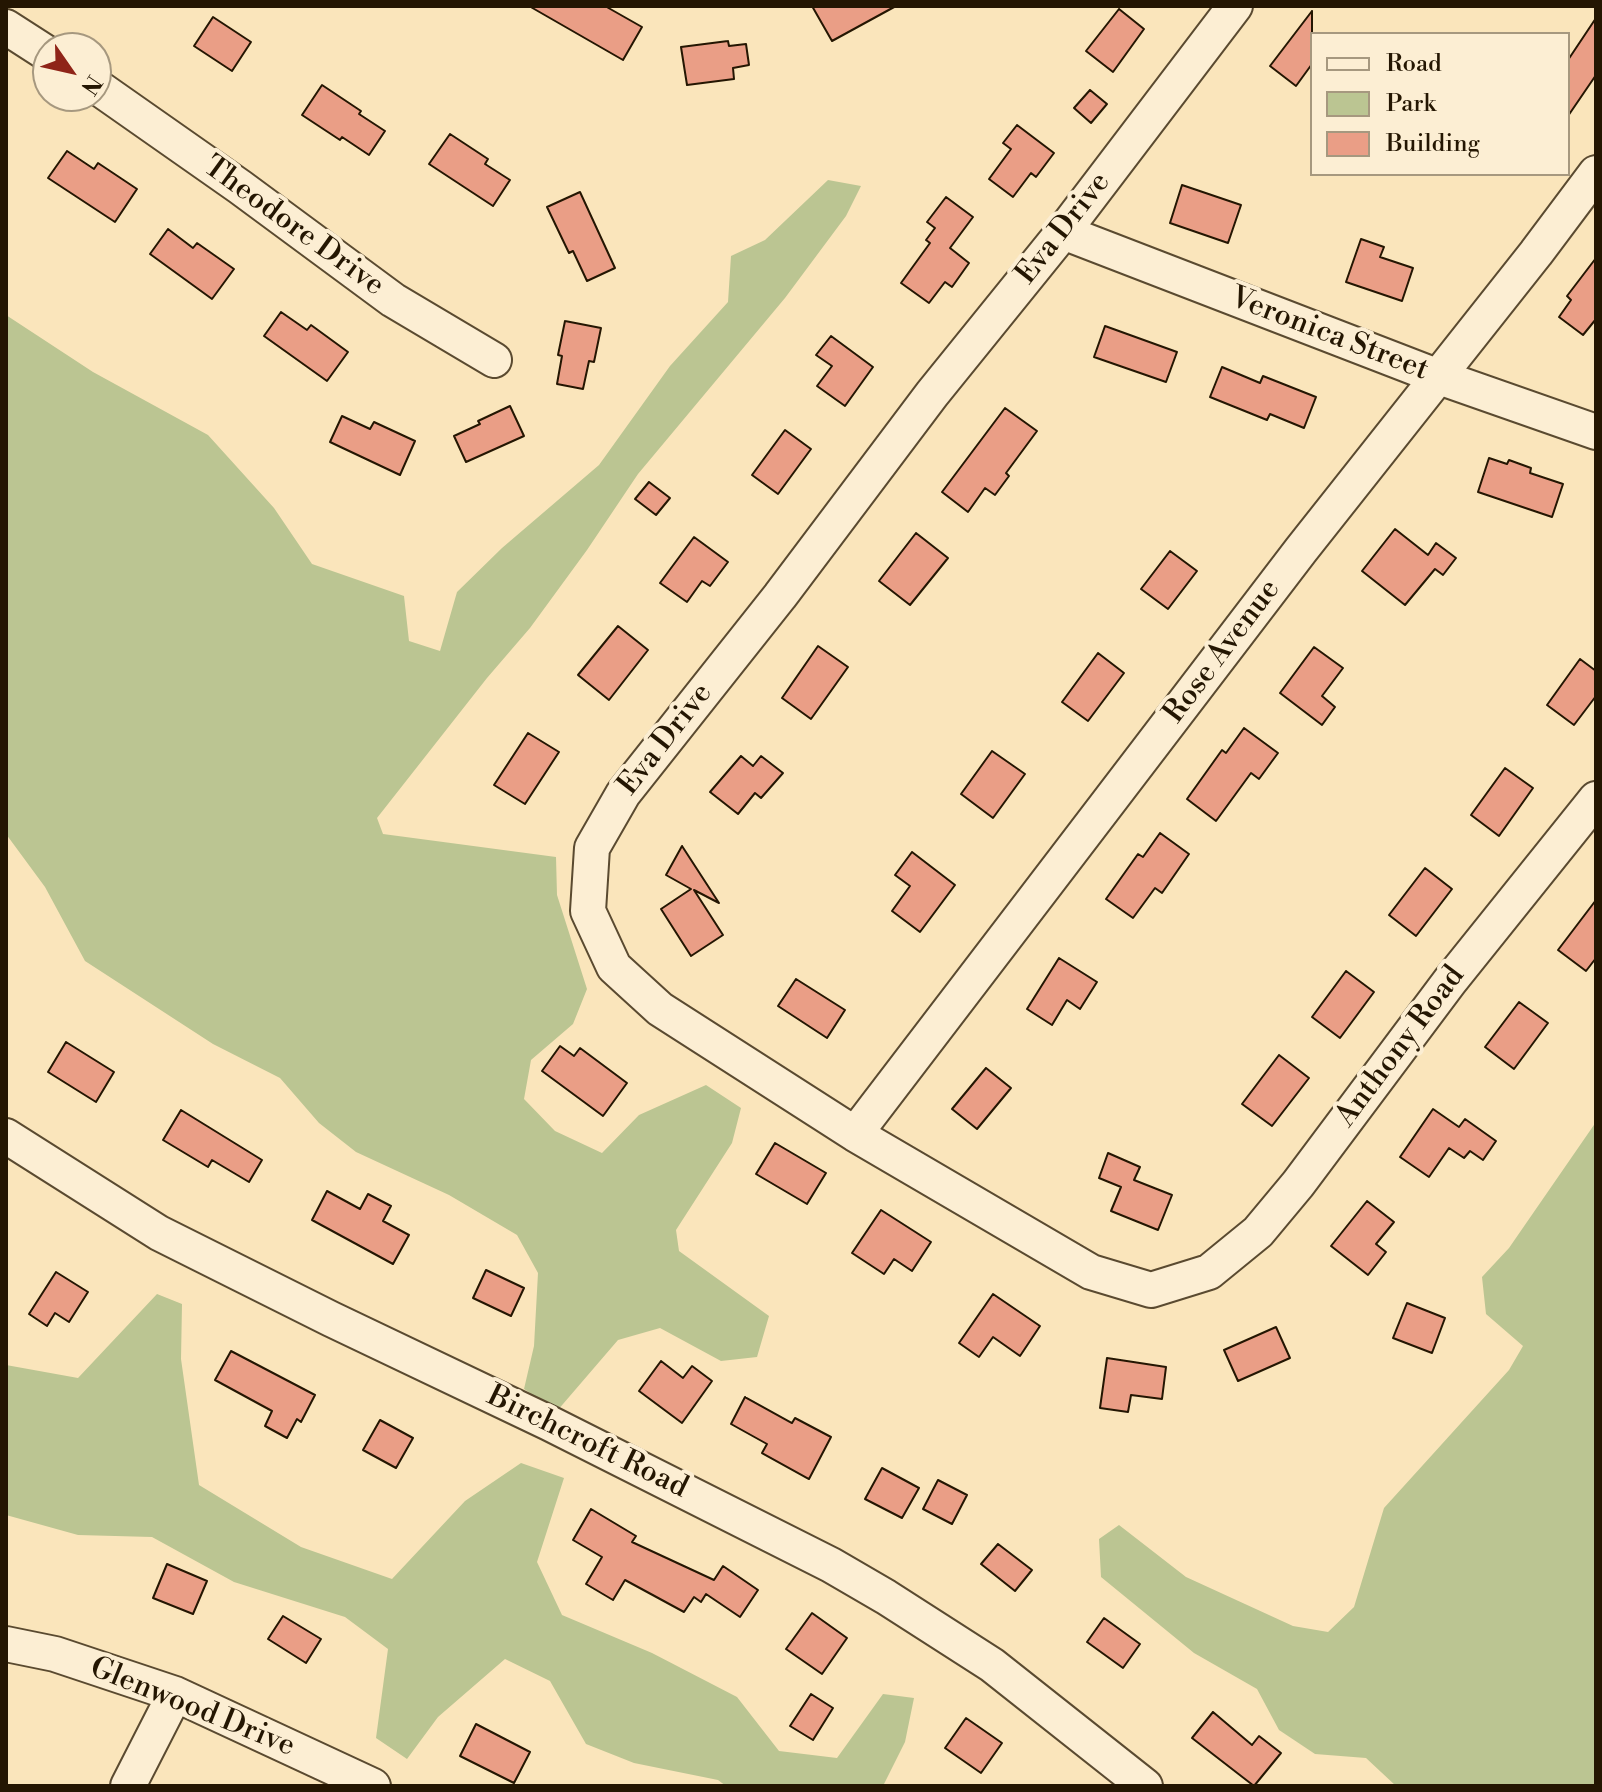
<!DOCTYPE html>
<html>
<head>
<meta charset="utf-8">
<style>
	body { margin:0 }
	#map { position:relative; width:1602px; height:1792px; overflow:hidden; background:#fae5bb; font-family:"Libre Bodoni",serif }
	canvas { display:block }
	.frame { position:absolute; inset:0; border:8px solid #241602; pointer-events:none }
	.legend { position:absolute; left:1310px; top:32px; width:260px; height:144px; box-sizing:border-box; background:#fceed3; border:2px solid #a6987f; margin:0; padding:10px 14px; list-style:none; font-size:24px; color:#241602 }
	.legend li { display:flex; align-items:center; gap:16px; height:40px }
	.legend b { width:40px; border:2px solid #a6987f }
	.north { position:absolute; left:32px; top:32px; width:80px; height:80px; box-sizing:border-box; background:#fceed3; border:2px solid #a6987f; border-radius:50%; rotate:124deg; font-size:22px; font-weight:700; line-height:32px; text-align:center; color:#241602 }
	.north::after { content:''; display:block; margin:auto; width:28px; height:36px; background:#8f2418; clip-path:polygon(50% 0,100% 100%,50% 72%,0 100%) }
</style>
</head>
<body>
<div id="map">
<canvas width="1602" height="1792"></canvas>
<div class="frame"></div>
<ul class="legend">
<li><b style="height:10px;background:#fceed3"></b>Road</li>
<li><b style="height:22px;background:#bbc592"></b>Park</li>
<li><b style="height:22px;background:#ea9e86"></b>Building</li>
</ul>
<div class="north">N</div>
</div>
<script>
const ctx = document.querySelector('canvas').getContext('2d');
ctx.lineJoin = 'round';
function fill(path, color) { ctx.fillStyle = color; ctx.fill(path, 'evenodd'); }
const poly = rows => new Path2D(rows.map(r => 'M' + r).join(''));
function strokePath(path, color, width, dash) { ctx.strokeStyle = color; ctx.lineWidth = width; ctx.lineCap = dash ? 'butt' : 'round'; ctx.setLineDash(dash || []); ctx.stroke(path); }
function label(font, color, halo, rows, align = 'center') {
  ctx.font = font + ' "Libre Bodoni",serif'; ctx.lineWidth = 8; ctx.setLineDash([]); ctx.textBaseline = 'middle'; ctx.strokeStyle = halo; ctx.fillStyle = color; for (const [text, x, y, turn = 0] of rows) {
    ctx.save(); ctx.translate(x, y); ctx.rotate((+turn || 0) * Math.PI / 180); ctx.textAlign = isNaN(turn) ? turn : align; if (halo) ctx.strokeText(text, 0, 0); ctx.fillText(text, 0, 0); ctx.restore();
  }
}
const green = poly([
	[828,180,861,186,846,216,785,298,638,474,587,550,530,628,487,678,377,818,383,834,556,857,557,895,587,989,573,1024,531,1060,524,1099,555,1131,602,1153,639,1115,706,1085,741,1108,732,1143,676,1230,679,1251,769,1316,757,1357,721,1361,660,1328,618,1340,557,1411,524,1389,534,1346,538,1273,517,1235,449,1195,356,1152,319,1123,280,1078,213,1044,85,961,45,887,6,834,6,315,93,372,208,435,274,508,312,564,404,596,409,641,440,651,457,592,502,548,599,465,670,366,728,302,731,256,765,240],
	[1596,1122,1596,1786,1396,1786,1366,1758,1315,1754,1279,1730,1257,1689,1194,1653,1101,1577,1099,1539,1119,1525,1186,1577,1293,1626,1328,1632,1354,1607,1384,1508,1509,1370,1523,1346,1486,1314,1482,1277,1509,1248],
	[157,1294,182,1304,181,1359,199,1485,301,1547,392,1579,465,1501,521,1463,564,1478,537,1562,562,1615,652,1653,737,1697,779,1751,837,1758,883,1694,914,1698,905,1742,883,1786,726,1786,718,1780,634,1763,586,1744,550,1681,505,1659,438,1717,407,1759,376,1738,388,1649,345,1617,234,1582,152,1537,78,1535,6,1515,6,1365,78,1378]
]);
const building = poly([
	[529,6,605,6,642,27,623,60,529,6],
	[812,6,896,6,832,41,812,6],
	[1119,9,1144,29,1113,72,1086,51,1119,9],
	[1312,11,1312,64,1296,86,1270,66,1312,11],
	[213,17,251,42,232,71,194,46,213,17],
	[1596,18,1596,75,1568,116,1568,60,1596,18],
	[728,41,729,46,746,44,749,65,733,68,734,79,687,85,681,47,728,41],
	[322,85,361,111,359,114,385,131,369,155,342,137,340,140,302,115,322,85],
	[1090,90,1107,104,1091,123,1074,108,1090,90],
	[1017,125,1054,153,1036,177,1031,173,1013,197,989,179,1011,149,1003,143,1017,125],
	[450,134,488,159,485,164,510,180,493,206,429,164,450,134],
	[67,151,94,169,98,163,137,189,115,222,48,178,67,151],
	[1182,185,1241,205,1228,243,1170,223,1182,185],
	[580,192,615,268,587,281,573,251,569,253,547,207,580,192],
	[946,197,973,217,950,248,969,263,952,287,945,282,929,303,901,283,930,243,926,240,935,228,927,222,946,197],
	[168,229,193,248,197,243,234,269,212,299,150,254,168,229],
	[1361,239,1384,247,1380,257,1413,268,1402,301,1346,282,1361,239],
	[1596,258,1596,319,1583,335,1559,317,1571,300,1567,296,1596,258],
	[281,312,307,330,311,325,348,352,327,381,264,336,281,312],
	[565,321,601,328,594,362,589,361,583,389,557,384,562,356,558,355,565,321],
	[1105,326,1177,352,1166,382,1094,357,1105,326],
	[831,336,873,367,845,406,817,386,832,366,816,355,831,336],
	[1222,367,1260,383,1263,376,1316,397,1304,428,1270,414,1267,420,1210,397,1222,367],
	[510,406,524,436,466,462,454,436,480,424,478,421,510,406],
	[1005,408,1037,431,1006,473,1009,476,995,495,985,488,968,512,942,492,1005,408],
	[342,416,370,429,374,422,415,441,400,475,330,442,342,416],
	[785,430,811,449,778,494,752,475,785,430],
	[1489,458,1507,464,1509,460,1531,468,1530,473,1563,484,1552,517,1478,492,1489,458],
	[649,482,670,498,656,515,635,499,649,482],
	[1395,529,1428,555,1436,543,1456,558,1443,575,1435,569,1405,605,1362,571,1395,529],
	[916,533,948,558,910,605,879,581,916,533],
	[694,537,728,562,710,586,702,581,687,602,660,583,694,537],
	[1170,551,1197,571,1168,609,1141,589,1170,551],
	[618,626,648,650,609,700,578,675,618,626],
	[818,646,848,667,811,719,782,698,818,646],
	[1314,647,1343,668,1322,696,1335,707,1322,725,1280,693,1314,647],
	[1098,653,1124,673,1088,721,1062,702,1098,653],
	[1580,659,1596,671,1596,696,1574,725,1547,705,1580,659],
	[1244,728,1278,753,1259,779,1251,773,1216,821,1187,799,1222,750,1226,753,1244,728],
	[528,733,559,752,525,804,494,785,528,733],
	[992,751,1025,774,993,818,961,794,992,751],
	[741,756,753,766,761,756,783,773,761,798,755,793,738,814,710,792,741,756],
	[1505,768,1533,788,1499,836,1471,815,1505,768],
	[1160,833,1189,854,1162,893,1155,888,1133,918,1106,899,1138,854,1143,857,1160,833],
	[682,846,719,903,694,890,723,935,691,956,661,909,691,889,666,875,682,846],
	[912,852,955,885,920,932,892,911,910,886,895,875,912,852],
	[1425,868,1452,889,1416,936,1389,915,1425,868],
	[1596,900,1596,958,1586,971,1558,950,1596,900],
	[1059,958,1097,982,1080,1009,1067,1000,1052,1025,1027,1009,1059,958],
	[1346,971,1374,992,1340,1038,1312,1017,1346,971],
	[796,979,845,1010,827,1038,778,1006,796,979],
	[1519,1002,1548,1023,1514,1069,1485,1047,1519,1002],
	[66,1042,114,1072,96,1102,48,1072,66,1042],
	[560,1046,574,1056,580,1048,627,1083,603,1116,542,1071,560,1046],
	[1279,1055,1309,1078,1272,1126,1242,1104,1279,1055],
	[986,1068,1011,1088,977,1129,952,1109,986,1068],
	[1433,1109,1459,1127,1465,1119,1496,1141,1483,1160,1470,1151,1464,1158,1449,1148,1429,1177,1400,1157,1433,1109],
	[181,1110,262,1160,249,1182,212,1160,208,1167,163,1140,181,1110],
	[775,1143,826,1173,807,1204,756,1174,775,1143],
	[1108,1153,1140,1167,1134,1180,1172,1195,1158,1230,1111,1211,1121,1187,1099,1178,1108,1153],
	[327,1191,360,1209,368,1194,391,1206,383,1221,409,1235,393,1264,312,1220,327,1191],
	[1367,1201,1394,1222,1376,1244,1386,1252,1368,1275,1331,1246,1367,1201],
	[881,1210,931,1242,912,1271,894,1259,884,1274,852,1253,881,1210],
	[486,1270,524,1288,511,1316,473,1298,486,1270],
	[56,1272,88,1292,69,1322,55,1313,47,1326,29,1314,56,1272],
	[993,1294,1040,1326,1020,1356,993,1337,979,1357,959,1343,993,1294],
	[1407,1303,1445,1318,1432,1353,1393,1338,1407,1303],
	[1276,1327,1290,1358,1238,1381,1224,1350,1276,1327],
	[231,1351,315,1395,301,1422,297,1419,287,1438,265,1426,272,1411,215,1380,231,1351],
	[1107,1358,1166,1367,1162,1399,1131,1395,1128,1412,1100,1408,1107,1358],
	[661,1361,683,1378,692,1366,712,1381,682,1423,639,1391,661,1361],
	[745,1397,792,1423,795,1418,831,1437,809,1479,762,1453,767,1444,731,1424,745,1397],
	[380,1420,413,1438,396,1468,363,1450,380,1420],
	[882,1468,919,1488,902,1518,865,1499,882,1468],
	[938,1480,967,1495,952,1524,923,1509,938,1480],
	[591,1509,636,1536,632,1542,714,1580,723,1566,758,1590,740,1617,706,1594,701,1602,694,1597,684,1612,625,1580,613,1600,586,1584,602,1557,573,1540,591,1509],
	[998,1544,1032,1570,1015,1591,981,1564,998,1544],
	[167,1564,207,1581,193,1614,153,1598,167,1564],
	[812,1613,847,1638,822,1674,786,1649,812,1613],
	[283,1616,321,1639,306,1663,268,1639,283,1616],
	[1104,1618,1140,1644,1123,1668,1087,1642,1104,1618],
	[811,1694,833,1708,813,1740,790,1726,811,1694],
	[1213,1712,1252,1745,1259,1736,1281,1753,1254,1786,1192,1738,1213,1712],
	[966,1718,1002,1743,981,1773,945,1748,966,1718],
	[476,1724,530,1752,514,1783,460,1756,476,1724]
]);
const minor = poly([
	[1235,6,1063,232,932,394,780,596,623,794,592,848,588,911,614,967,660,1009,855,1134,1091,1272,1151,1290,1209,1272,1258,1232,1298,1184,1450,981,1596,799],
	[6,27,48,54],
	[96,86,240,187,393,300,494,360],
	[1063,232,1439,377,1596,432],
	[855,1134,1301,550,1536,253,1596,173],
	[6,1136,159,1233,331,1319,549,1423,831,1565,886,1597,992,1665,1145,1786],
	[6,1644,55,1654,175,1694,373,1786],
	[128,1786,175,1694]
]);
const streetNames = [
	["Theodore Drive",293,227,36],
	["Eva Drive",1064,229,-52],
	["Veronica Street",1329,335,21],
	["Rose Avenue",1223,652,-53],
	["Eva Drive",666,740,-52],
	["Anthony Road",1401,1047,-53],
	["Birchcroft Road",587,1443,26],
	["Glenwood Drive",192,1708,22]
];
fill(green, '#bbc592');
fill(building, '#ea9e86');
strokePath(building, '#241602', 2);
strokePath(minor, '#5a4a30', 38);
strokePath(minor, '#fceed3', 34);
label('30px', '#241602', '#fceed3', streetNames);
</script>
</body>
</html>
